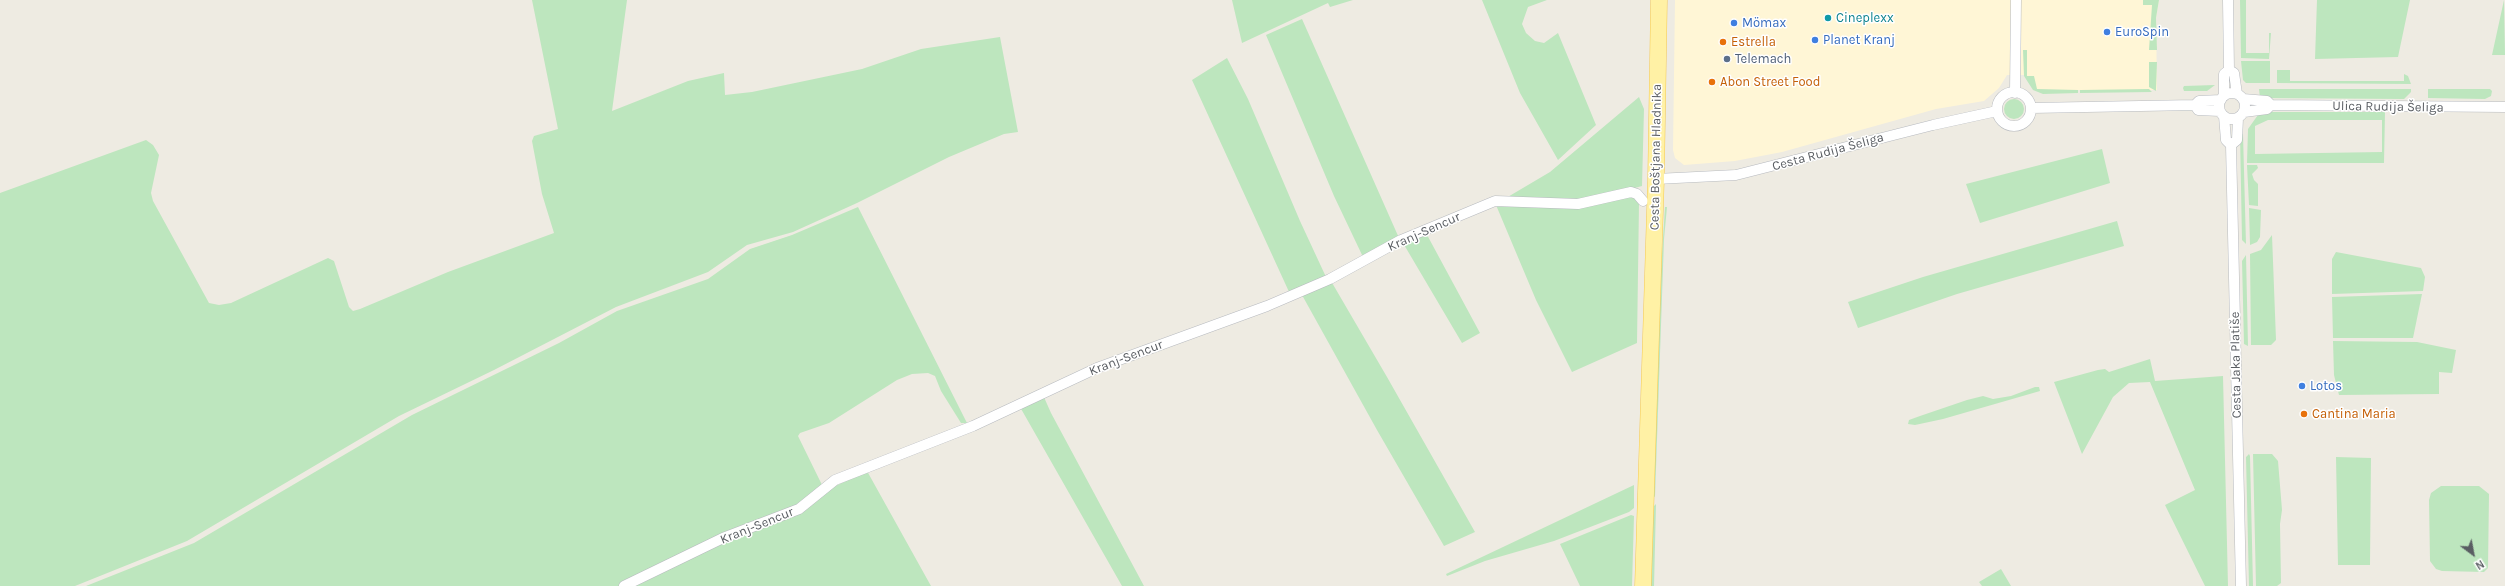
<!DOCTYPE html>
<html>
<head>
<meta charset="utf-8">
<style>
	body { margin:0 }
	#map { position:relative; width:2505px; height:586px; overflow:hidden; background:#eeebe2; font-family:Karla,sans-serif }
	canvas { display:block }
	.north { position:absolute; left:2453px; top:534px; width:40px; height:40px; -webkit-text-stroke:3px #fff; paint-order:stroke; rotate:148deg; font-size:11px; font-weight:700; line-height:16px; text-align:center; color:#5a5e63 }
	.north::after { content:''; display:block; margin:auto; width:14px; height:18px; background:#5a5e63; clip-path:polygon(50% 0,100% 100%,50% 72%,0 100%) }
</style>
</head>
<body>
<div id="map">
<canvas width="2505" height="586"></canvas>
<div class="north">N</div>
</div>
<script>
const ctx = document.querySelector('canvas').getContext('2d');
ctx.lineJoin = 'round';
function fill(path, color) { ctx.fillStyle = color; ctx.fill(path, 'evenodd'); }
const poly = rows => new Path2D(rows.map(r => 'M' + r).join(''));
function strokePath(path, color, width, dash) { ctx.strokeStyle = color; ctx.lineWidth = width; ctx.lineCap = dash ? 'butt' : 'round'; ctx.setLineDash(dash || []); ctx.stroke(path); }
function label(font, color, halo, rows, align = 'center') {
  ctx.font = font + ' Karla,sans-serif'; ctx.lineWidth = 3; ctx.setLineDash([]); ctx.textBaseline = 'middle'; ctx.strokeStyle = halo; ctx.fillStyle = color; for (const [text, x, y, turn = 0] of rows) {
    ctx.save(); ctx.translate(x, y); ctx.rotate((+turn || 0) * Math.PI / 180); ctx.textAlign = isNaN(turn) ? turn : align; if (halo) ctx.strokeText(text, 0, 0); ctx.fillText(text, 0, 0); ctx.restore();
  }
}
const commercial = poly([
	[1675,0,2159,0,2156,18,2157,90,2037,90,2025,75,2007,75,1999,88,1984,101,1936,109,1782,152,1735,161,1684,165,1675,158,1673,150]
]);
const green = poly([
	[532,0,627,0,612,111,688,81,724,73,725,95,752,92,862,69,921,49,1000,37,1018,132,1004,134,949,157,857,203,793,232,747,245,708,272,616,307,494,370,399,416,187,541,75,586,0,586,0,193,146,140,153,145,159,155,151,193,153,201,209,303,219,305,231,303,328,258,334,261,349,307,353,311,360,309,448,272,554,233,542,194,532,141,534,136,558,129],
	[1232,0,1353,0,1330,7,1328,3,1242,43],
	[1482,0,1547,0,1528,7,1522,24,1526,33,1535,41,1544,43,1558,33,1596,125,1558,160,1520,93],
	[2143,0,2159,0,2156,18,2157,50,2149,50,2152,5,2143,5],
	[2240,0,2246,0,2246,53,2269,53,2269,33,2271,33,2269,59,2241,58],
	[2317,0,2410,0,2398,57,2315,59],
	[2504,0,2505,55,2492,55],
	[1302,19,1399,238,1363,257,1334,196,1266,35],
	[2023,50,2027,50,2027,76,2034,76,2037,89,2078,90,2078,93,2043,94,2033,90,2024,76],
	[1227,58,1248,99,1300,221,1326,277,1290,294,1192,80],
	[2241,61,2270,61,2270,83,2246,83,2243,80],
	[2149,62,2157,62,2156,91,2149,87],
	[2277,70,2290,70,2290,81,2404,81,2404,74,2408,76,2411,84,2277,83],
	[2215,85,2207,91,2184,91,2183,88,2184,86],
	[2149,89,2152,92,2080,93,2080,90],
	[2259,89,2411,89,2411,92,2404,99,2260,98],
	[2428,89,2490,89,2492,91,2491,96,2485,99,2428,98],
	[1639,97,1644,109,1642,186,1590,200,1506,198,1550,172],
	'2004 109a10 10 0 1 1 20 0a10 10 0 1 1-20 0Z',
	[2260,112,2385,112,2384,163,2247,163,2248,129],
	[2268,120,2382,120,2382,152,2255,154,2255,126],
	[2240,133,2243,134,2246,244,2242,240],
	[2102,149,2110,183,1980,223,1966,184],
	[2247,165,2257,165,2258,168,2252,174,2254,180,2258,184,2258,206,2249,205],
	[1634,196,1639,203,1637,343,1572,372,1536,300,1496,205],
	[858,207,967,423,961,423,941,391,935,376,928,373,912,374,897,380,829,423,800,433,798,436,823,487,829,489,867,471,931,586,86,586,194,543,412,415,559,343,617,311,708,279,750,249,792,235],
	[1665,207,1667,207,1664,239,1655,497,1653,496,1661,269],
	[2249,208,2261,210,2260,237,2257,242,2250,245],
	[2117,221,2124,246,1957,294,1858,328,1848,302,1923,277],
	[1426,233,1480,333,1462,343,1403,243],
	[2272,235,2276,340,2271,345,2251,345,2250,254,2261,250],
	[2336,252,2421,268,2425,277,2423,291,2332,294,2332,259],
	[2246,255,2248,346,2244,344,2242,261],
	[1331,281,1387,377,1475,532,1444,546,1377,430,1302,295],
	[2422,294,2413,338,2333,338,2332,297],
	[2333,341,2417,342,2456,350,2452,373,2439,372,2439,394,2339,395,2334,375],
	[2150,359,2155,381,2223,376,2228,586,2205,586,2165,505,2195,490,2150,382,2129,383,2113,397,2082,454,2054,382,2098,370,2105,369,2109,372],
	[2035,387,2039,387,2040,391,1943,419,1915,425,1908,424,1909,420,1920,416,1967,400,1983,396,1993,399,2011,396],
	[1043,395,1051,413,1144,586,1122,586,1020,407],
	[2249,454,2250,456,2253,586,2249,586,2246,457],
	[2253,454,2272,454,2278,461,2282,510,2280,524,2281,583,2277,586,2256,586],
	[2336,457,2371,458,2370,565,2338,565],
	[1634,485,1634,508,1629,512,1554,541,1485,561,1447,576,1446,574],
	[2441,486,2479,486,2489,494,2488,568,2484,572,2442,571,2436,569,2430,561,2429,500,2431,493],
	[1656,504,1654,586,1649,586,1652,508],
	[1631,515,1634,516,1632,586,1580,586,1560,544],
	[2001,569,2011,586,1982,586,1979,582]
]);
const minor = poly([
	[2229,70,2234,73,2237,94],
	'1997 109a17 17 0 1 1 34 0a17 17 0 1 1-34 0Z',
	[2015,93,2016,0],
	'2219 106a13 13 0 1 1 26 0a13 13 0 1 1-26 0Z',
	[2224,96,2224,74,2229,70,2228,0],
	[2243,99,2267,101,2271,105],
	[2195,105,2198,110,2220,111],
	[2031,108,2195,105,2199,101,2221,100],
	[2244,112,2267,109,2271,105,2505,107],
	[2224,116,2226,140,2231,145,2241,586],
	[2231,145,2237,140,2238,118],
	[1656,179,1736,175,1933,125,1997,111],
	[624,586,723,538,799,509,835,480,973,426,1097,368,1267,306,1330,279,1401,240,1495,201,1578,204,1631,192,1637,194,1643,201]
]);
const primary = poly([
	[1643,586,1656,179,1659,0]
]);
const markers = [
	[1828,18,4,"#0f9aa8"],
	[1734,23,4,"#3f7fe0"],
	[2107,32,4,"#3f7fe0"],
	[1815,40,4,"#3f7fe0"],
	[1723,42,4,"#e8710a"],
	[1727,59,4,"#5c6f8a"],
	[1712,82,4,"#e8710a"],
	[2302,386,4,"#3f7fe0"],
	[2304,414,4,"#e8710a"]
];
const cultureNames = [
	["Cineplexx",1836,18]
];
const shopNames = [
	["Mömax",1742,23],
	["EuroSpin",2115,32],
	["Planet Kranj",1823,40],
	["Lotos",2310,386]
];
const foodNames = [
	["Estrella",1731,42],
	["Abon Street Food",1720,82],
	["Cantina Maria",2312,414]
];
const serviceNames = [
	["Telemach",1735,59]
];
const streetNames = [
	["Ulica Rudija Šeliga",2388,107,1],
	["Cesta Rudija Šeliga",1828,152,-15],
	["Cesta Boštjana Hladnika",1656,157,-89],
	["Kranj-Sencur",1424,232,-24],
	["Kranj-Sencur",1126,358,-21],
	["Cesta Jaka Platiše",2236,365,-91],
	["Kranj-Sencur",757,526,-22]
];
fill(commercial, '#fff6d6');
fill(green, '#bde6be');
strokePath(minor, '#b7babf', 11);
strokePath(primary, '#f5c953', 17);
strokePath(minor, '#fff', 10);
strokePath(primary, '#fff1a5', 16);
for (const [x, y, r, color] of markers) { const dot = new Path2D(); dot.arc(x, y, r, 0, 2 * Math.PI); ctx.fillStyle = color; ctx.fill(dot); strokePath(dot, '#fff', 1.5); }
label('13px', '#0d838f', '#fff', cultureNames, 'left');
label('13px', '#366cbe', '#fff', shopNames, 'left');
label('13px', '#c56008', '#fff', foodNames, 'left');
label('13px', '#4e5e75', '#fff', serviceNames, 'left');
label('13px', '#5a5e63', '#fff', streetNames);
</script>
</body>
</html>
